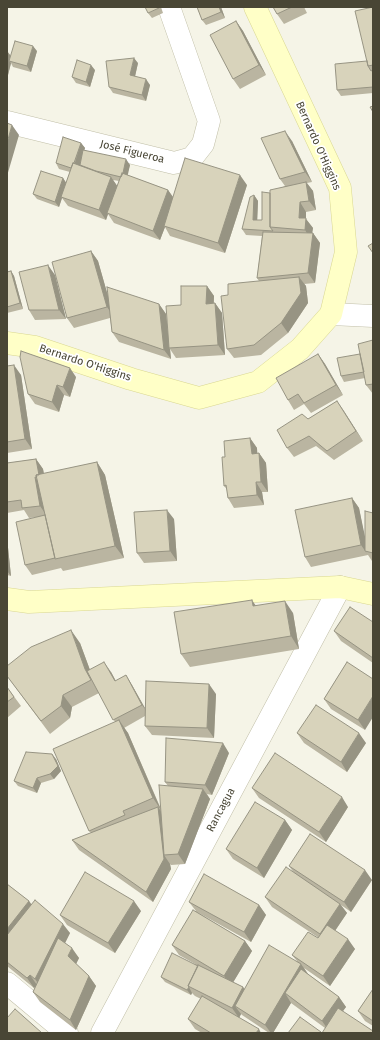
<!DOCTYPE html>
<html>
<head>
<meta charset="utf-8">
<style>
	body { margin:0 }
	#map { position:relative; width:380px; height:1040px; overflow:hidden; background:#f5f4e7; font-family:"Fira Sans",sans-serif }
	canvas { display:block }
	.frame { position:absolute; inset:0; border:8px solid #494635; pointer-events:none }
</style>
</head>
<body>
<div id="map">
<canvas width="380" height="1040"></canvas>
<div class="frame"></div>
</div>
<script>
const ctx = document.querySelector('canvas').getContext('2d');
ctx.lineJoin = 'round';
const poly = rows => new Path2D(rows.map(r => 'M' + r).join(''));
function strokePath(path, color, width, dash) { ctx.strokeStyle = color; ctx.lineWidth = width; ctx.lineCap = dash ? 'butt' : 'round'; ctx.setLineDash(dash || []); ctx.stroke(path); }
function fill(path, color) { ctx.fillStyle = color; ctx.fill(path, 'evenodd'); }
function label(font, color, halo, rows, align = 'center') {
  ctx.font = font + ' "Fira Sans",sans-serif'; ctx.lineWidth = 3.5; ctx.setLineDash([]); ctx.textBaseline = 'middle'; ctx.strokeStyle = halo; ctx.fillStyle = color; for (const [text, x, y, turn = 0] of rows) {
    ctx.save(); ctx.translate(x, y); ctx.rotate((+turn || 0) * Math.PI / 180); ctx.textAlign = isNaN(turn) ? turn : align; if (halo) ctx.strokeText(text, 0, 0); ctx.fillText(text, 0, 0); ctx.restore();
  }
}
const minor = poly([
	[7,122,174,163,192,158,203,144,209,121,169,7],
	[331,314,373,316],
	[7,983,67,1033],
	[102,1033,340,587]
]);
const secondary = poly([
	[7,343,35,347,131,379,199,398,258,382,300,349,331,314,346,252,340,188,255,7],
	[7,599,29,602,340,587,373,594]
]);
const wall = poly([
	[161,7,163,13,152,18,148,13],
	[197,7,221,7,225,18,206,25,202,20],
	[273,7,304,7,307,13,284,24,277,14],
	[373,7,373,93,341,96,337,90,367,61],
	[236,21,243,31,266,75,240,89,233,79],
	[7,51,11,56,37,51,31,72,13,67,11,63,7,79],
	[138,63,135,76,150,85,146,101,113,93,109,87],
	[95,70,90,87,76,83,72,77],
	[292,141,312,182,307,183,313,191,316,210,306,212,306,219,313,228,312,233,313,233,320,243,315,283,304,284,306,286,308,303,288,333,261,355,234,358,227,349,228,295,259,281,257,278,262,236,246,235,242,229,254,195,258,201,257,220,262,220,270,193,285,186,280,179],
	[81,143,85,148,84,150,130,165,127,175,168,190,173,197,247,185,225,253,170,236,165,227,160,240,114,223,108,214,106,220,68,206,62,198,59,207,37,199,33,194,63,178,66,183,70,172,59,169,56,163],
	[113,180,119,181,117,186],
	[91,251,98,261,107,293,159,304,166,314,168,331,181,305,207,286,214,296,214,303,215,303,222,313,225,355,176,358,170,349,171,359,119,342,112,332,110,318,74,328,67,318],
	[11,271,14,276,23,309,7,313,7,272],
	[55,275,66,319,35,320,29,310],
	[373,340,373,394,366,385,365,378,344,382,341,376],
	[318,354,325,364,343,395,311,413,304,404,294,410,288,400],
	[7,366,21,375,32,449,7,453],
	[76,377,70,397,64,395,59,412,35,404,28,394],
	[337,401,363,441,334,460,316,446,294,457,287,448,308,419],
	[250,438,257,448,257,453,259,453,266,463,268,492,262,492,264,505,234,508,228,498,227,489,224,486],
	[36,459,43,469,44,474,97,462,105,475,124,558,63,571,61,568,32,575,25,565,39,517,29,518,24,510,7,513,7,463],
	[352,498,359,508,365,540,373,513,373,561,372,561,368,555,311,567,305,557],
	[174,519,177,561,144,563,137,553],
	[7,538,11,576,7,575],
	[255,605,293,613,299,649,190,667,181,654],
	[373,622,373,663,341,641,334,631],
	[80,643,90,670,111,672,116,681,126,675,132,685,145,709,216,694,214,738,152,735,145,726,145,716,124,728,128,733,161,809,168,786,165,782,229,753,212,795,207,794,210,799,185,864,171,865,170,864,171,869,153,902,79,850,72,840,91,833,89,831,115,722,99,693,72,707,70,718,50,734,7,676],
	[347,662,365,730,331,709,324,699],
	[7,687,21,706,7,718],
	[297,733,366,743,347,772,304,743],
	[56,759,61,771,54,779,41,783,37,793,18,786,14,781],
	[252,788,348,807,326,842,259,798],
	[285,820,292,830,264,878,233,859,226,849],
	[289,866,372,880,351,912,341,905,347,913,335,931,355,949,330,986,304,968,308,974,339,997,346,1007,325,1028,291,1003,273,1033,269,1033,242,1015,241,1014,239,1018,261,1033,202,1033,195,1029,188,1019,201,999,195,996,192,993,191,995,165,982,161,977,195,964,179,955,172,945,196,911,189,902,259,905,266,915,251,942,197,912,245,941,252,951,233,982,243,987,244,989,297,961,292,955,319,938,272,907,265,897,294,873],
	[7,884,29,901,32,905,70,933,65,943,79,958,76,964,89,976,96,986,76,1030,40,1002,33,992,35,987,34,988,7,966],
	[141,911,115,953,67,925,60,915],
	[373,989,373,1026,365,1021,358,1011]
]);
const shadedWall = poly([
	[219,7,221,7,225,18,221,12],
	[236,21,243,31,266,75,259,65],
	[33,46,37,51,31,72,27,66],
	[7,51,12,58,9,61,11,63,7,79],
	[134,58,138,63,134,81,130,75],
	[91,65,95,70,90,87,86,82],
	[146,79,150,85,146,101,142,95],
	[12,125,19,135,7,176,7,143],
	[285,131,292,141,312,182,305,172],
	[81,143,85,148,77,174,73,169],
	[126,159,130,165,126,183,122,177],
	[240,175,247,185,225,253,218,243],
	[111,177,118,187,107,213,108,214,106,220,99,210],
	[63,178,67,184,61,197,62,198,59,207,55,202],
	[306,182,313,191,316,210,309,201],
	[168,190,175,200,164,226,165,227,160,240,153,231],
	[254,195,258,201,257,226,253,220],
	[300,202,306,212,306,219,313,228,311,240,305,230,299,218],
	[313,233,320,243,315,283,308,273],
	[91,251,98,261,114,317,107,307],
	[48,265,55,275,66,319,59,310],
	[11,271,14,276,23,309,20,303],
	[299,277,306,286,308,303,288,333,281,323],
	[207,286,214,296,213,313,206,304],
	[215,303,222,313,225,355,218,345],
	[159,304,166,314,170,348,169,348,170,349,171,359,164,350],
	[318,354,325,364,343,395,336,385],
	[14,365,21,375,32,449,25,439],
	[70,368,76,377,70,397,63,387],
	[57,385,64,395,59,412,52,402],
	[337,401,344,411,363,441,356,431],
	[250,438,257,448,258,464,252,454],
	[259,453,266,463,268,492,261,482],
	[36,459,43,469,46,486,39,476],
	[97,462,105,475,124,558,115,546],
	[35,477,42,487,47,516,40,506],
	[256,482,262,492,264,505,257,495],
	[352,498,359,508,368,551,365,551,368,555,361,545],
	[167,510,174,519,177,561,170,551],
	[7,538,11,576,7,571],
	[252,600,260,612,253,606],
	[285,601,293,613,299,649,291,636],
	[71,630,80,643,94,681,100,693,85,669],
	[104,662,111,672,121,691,115,681],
	[126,675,132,685,149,715,142,705],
	[209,684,216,694,214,738,207,728],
	[63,695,72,707,70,718,61,706],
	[373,696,373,717,365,730,358,720],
	[119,720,128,733,161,810,153,798],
	[359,733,366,743,347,772,341,762],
	[223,743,229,753,212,795,205,785],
	[52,754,56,759,61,771,54,779,50,774],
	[37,778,41,783,37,793,33,788],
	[203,789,210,799,185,864,178,854],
	[342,797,348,807,326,842,319,832],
	[158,807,165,817,164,855,170,864,171,869,153,902,146,892],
	[285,820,292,830,264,878,257,868],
	[365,870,372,880,351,912,344,902],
	[29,901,35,910,7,948,7,929],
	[134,901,141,911,115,953,108,943],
	[340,904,347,913,326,944,320,934],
	[259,905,266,915,251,942,244,932],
	[63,924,70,933,42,989,35,979],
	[348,939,355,949,330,986,323,976],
	[245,941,252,951,231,986,224,976],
	[72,948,79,958,75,966,68,956],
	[301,964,308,974,293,999,285,993,291,1003,273,1033,271,1033,265,1025],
	[30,975,37,985,34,988,27,978],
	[89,976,96,986,76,1030,70,1020],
	[189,987,192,993,191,995,187,990],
	[243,987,250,997,235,1006,241,1014,239,1018,232,1008],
	[339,997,346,1007,329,1031,322,1021],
	[259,1029,261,1033,256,1033]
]);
const building = poly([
	[145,7,159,7,159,8,148,13,145,7],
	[197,7,219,7,221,12,202,20,197,7],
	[273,7,292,7,277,14,273,7],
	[373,7,373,65,368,66,355,11,373,7],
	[236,21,259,65,233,79,210,35,236,21],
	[15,41,33,46,27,66,9,61,15,41],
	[134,58,130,75,146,79,142,95,109,87,106,61,134,58],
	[77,60,91,65,86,82,72,77,77,60],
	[367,61,368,66,371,71,373,70,373,87,337,90,335,64,367,61],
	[373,106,373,112,370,107,373,106],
	[7,123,12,125,7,143,7,123],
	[285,131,305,172,280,179,261,138,285,131],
	[63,137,81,143,74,163,73,163,71,168,56,163,63,137],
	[83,150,126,159,123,173,121,177,96,171,80,165,83,150],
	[185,158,240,175,218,243,164,226,185,158],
	[73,163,111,177,99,210,61,197,73,163],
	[41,171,63,178,55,202,33,194,41,171],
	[122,173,168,190,153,231,107,213,122,173],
	[306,182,309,201,300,202,299,218,306,218,305,230,270,227,270,190,306,182],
	[262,192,270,193,270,227,273,231,242,229,250,197,254,195,253,220,262,220,262,192],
	[263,232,313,233,308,273,257,278,263,232],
	[373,243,373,253,368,246,373,243],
	[91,251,107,307,67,318,52,262,91,251],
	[48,265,59,310,29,310,19,272,48,265],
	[11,271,20,303,7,307,7,272,11,271],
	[299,277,301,293,281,323,254,345,227,349,221,296,228,295,228,284,299,277],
	[181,286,207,286,206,304,215,303,218,345,169,348,166,306,181,305,181,286],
	[107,287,159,304,164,350,112,332,107,287],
	[373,340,373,384,366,385,358,344,373,340],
	[21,351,70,368,63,387,57,385,52,402,28,394,20,357,21,351],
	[318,354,336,385,304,403,298,394,288,400,276,378,318,354],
	[360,354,364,372,341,376,337,358,360,354],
	[14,365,25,439,7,442,7,366,14,365],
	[337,401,356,431,327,451,309,436,287,448,277,430,302,414,308,419,337,401],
	[250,438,252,454,259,453,261,482,256,482,257,495,228,498,226,485,224,486,222,457,225,457,224,441,250,438],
	[36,459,39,475,36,475,37,477,35,477,40,506,22,508,21,500,7,502,7,463,36,459],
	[97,462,115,546,55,559,36,475,97,462],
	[352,498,361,545,305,557,295,510,352,498],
	[167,510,170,551,137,553,134,512,167,510],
	[365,511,373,513,373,553,365,551,365,511],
	[45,515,55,558,25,565,16,522,45,515],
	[252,600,253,606,285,601,291,636,181,654,174,612,252,600],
	[350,607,373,622,373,658,334,631,350,607],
	[71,630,85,669,91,680,63,695,61,706,41,721,7,676,7,666,31,647,71,630],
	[104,662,115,681,126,675,142,705,113,720,87,671,104,662],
	[347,662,373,679,373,696,358,720,324,699,347,662],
	[146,681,209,684,207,728,145,726,146,681],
	[7,687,14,697,7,702,7,687],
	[316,705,359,733,341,762,297,733,316,705],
	[119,720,153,798,123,811,125,815,89,831,53,749,119,720],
	[166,738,223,743,205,785,165,782,166,738],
	[26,752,52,754,58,766,50,774,37,778,33,788,14,781,26,752],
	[275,753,342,797,319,832,252,788,275,753],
	[159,785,203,789,178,854,164,855,159,785],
	[255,802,285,820,257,868,226,849,255,802],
	[158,807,164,859,146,892,72,840,158,807],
	[310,834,365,870,344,902,289,866,310,834],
	[286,867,340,904,320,934,265,897,286,867],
	[85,872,134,901,108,943,60,915,85,872],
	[204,874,259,905,244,932,189,902,204,874],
	[7,884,29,901,7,929,7,884],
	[35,900,63,924,35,979,30,975,27,978,7,962,7,935,35,900],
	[193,910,245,941,224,976,172,945,193,910],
	[327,925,348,939,323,976,292,955,308,932,318,938,327,925],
	[58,938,72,948,68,956,89,976,70,1020,33,992,58,938],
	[269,945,301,964,265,1025,235,1006,269,945],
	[172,953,198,966,188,986,189,987,187,990,161,977,172,953],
	[198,965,243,987,232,1008,188,986,198,965],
	[301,969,339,997,322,1021,285,993,301,969],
	[373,989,373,1021,358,1011,373,989],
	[202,996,259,1029,256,1033,211,1033,188,1019,202,996],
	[338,1008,373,1031,373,1033,322,1033,338,1008],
	[15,1009,42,1033,7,1033,7,1018,15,1009],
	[300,1017,321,1032,320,1033,288,1033,300,1017]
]);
const streetNames = [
	["Bernardo O'Higgins",318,146,66],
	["José Figueroa",132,152,14],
	["Bernardo O'Higgins",85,363,18],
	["Rancagua",221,810,-62]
];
strokePath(minor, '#c1bfa8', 23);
strokePath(secondary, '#d9d792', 23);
strokePath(minor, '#fff', 22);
strokePath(secondary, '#ffffc7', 22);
fill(wall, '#bab5a1');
fill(shadedWall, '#979483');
fill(building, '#d8d3bb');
strokePath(building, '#979483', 1);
label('11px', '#494635', '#fff', streetNames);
</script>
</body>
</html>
